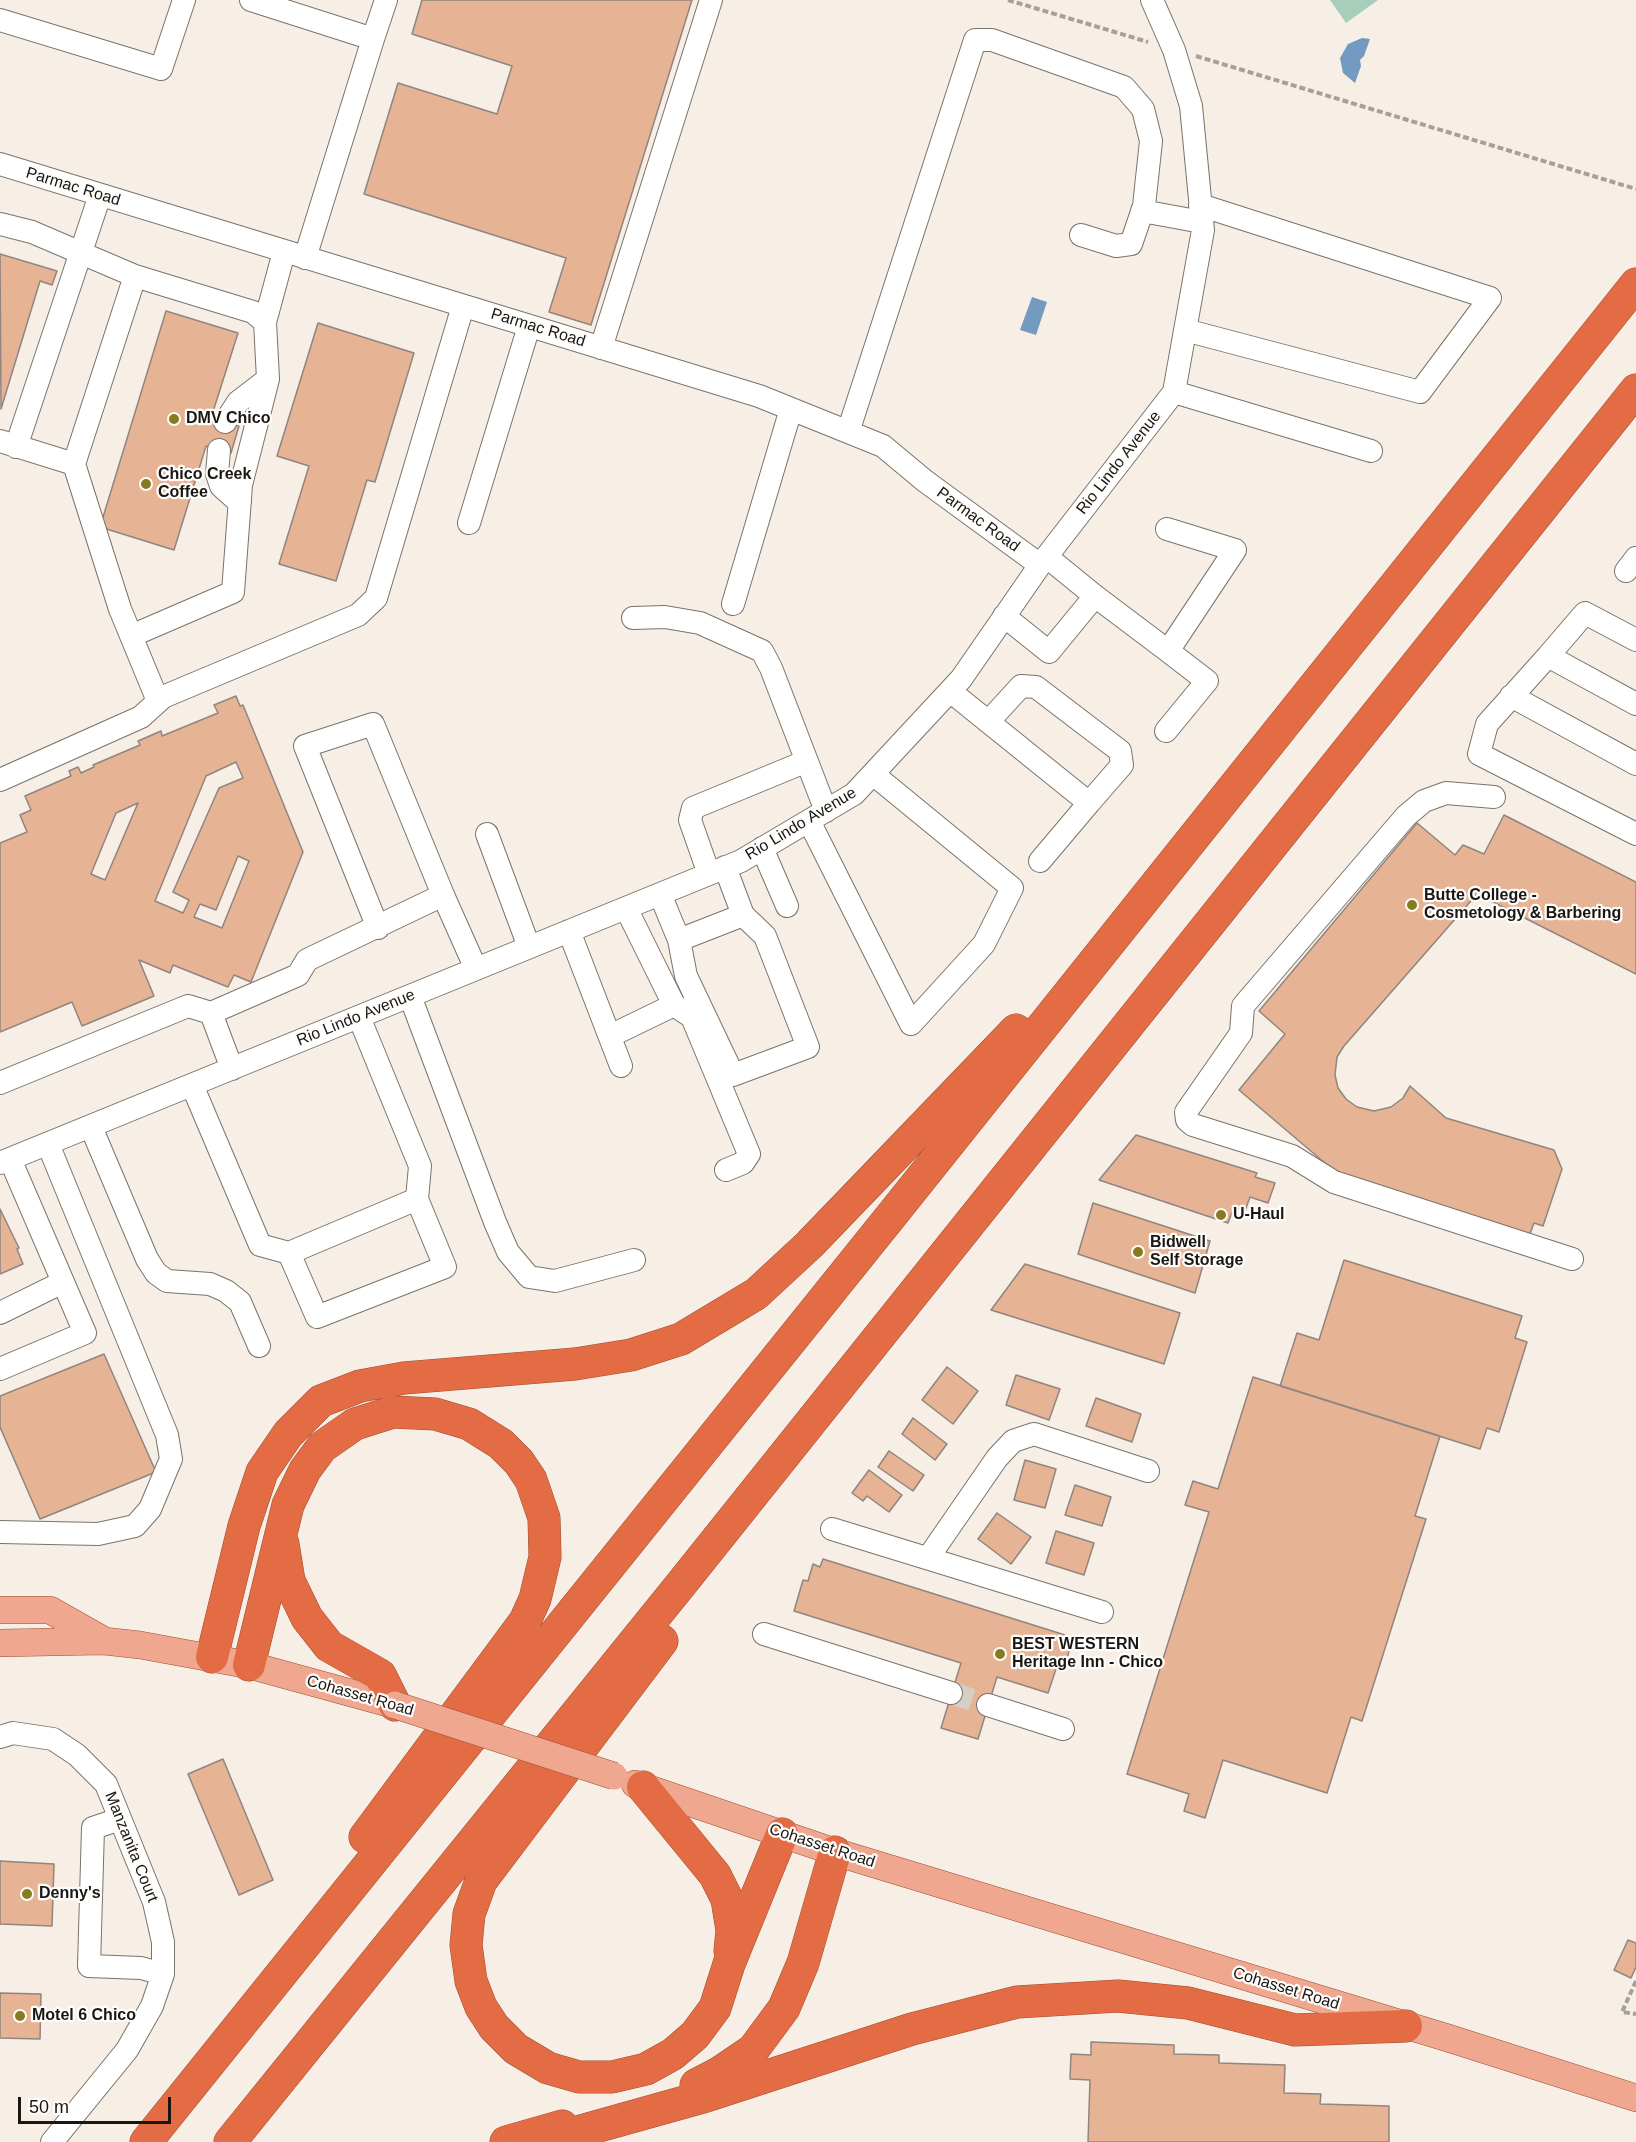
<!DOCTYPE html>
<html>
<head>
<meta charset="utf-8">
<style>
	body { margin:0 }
	#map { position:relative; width:1636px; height:2142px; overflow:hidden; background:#f7efe5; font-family:Arial,sans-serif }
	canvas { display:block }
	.scale { position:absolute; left:18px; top:2097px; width:153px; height:27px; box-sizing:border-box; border:3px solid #191713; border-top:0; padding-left:8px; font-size:18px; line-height:21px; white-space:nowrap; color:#191713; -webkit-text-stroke:4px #fffdfb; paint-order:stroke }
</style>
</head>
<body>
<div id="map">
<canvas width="1636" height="2142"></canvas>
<div class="scale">50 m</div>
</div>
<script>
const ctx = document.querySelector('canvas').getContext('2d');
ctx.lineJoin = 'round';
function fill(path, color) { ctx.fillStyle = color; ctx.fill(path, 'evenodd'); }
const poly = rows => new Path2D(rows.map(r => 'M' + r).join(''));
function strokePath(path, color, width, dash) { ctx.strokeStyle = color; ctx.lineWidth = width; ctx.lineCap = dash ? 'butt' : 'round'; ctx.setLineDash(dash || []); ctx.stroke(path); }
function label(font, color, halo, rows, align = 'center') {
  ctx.font = font + ' Arial,sans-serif'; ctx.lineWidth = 4.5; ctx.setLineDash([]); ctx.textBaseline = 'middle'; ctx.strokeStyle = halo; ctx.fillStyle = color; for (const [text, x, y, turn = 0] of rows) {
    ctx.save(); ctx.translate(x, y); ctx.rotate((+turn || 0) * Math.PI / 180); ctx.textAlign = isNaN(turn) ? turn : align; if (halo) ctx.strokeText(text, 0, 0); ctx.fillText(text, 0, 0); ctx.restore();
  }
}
const green = poly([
	[1330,0,1378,0,1346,23]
]);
const water = poly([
	[1362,38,1370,39,1364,56,1360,60,1361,66,1355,83,1343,73,1340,58,1348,44],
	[1032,297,1047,302,1036,335,1020,330]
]);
const building = poly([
	[422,0,692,0,591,325,549,312,566,258,364,194,398,83,497,114,512,66,412,34,422,0],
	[0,254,57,271,52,285,40,281,1,409,0,254],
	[166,311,238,333,211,418,239,426,231,453,206,446,174,550,100,527,166,311],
	[318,323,414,353,375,482,367,480,336,581,279,564,309,466,277,456,318,323],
	[236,696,240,706,243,705,303,852,251,982,234,975,228,987,173,965,170,973,139,960,154,996,82,1026,72,1002,0,1032,0,843,27,832,20,815,31,810,25,796,71,776,69,771,78,767,81,773,94,767,93,765,140,745,138,741,161,731,162,736,218,713,214,705,236,696],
	[236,762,243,778,219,788,173,892,189,900,183,913,155,901,206,776,236,762],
	[138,803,105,880,91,874,116,813,138,803],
	[238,856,249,861,222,928,194,917,200,904,216,910,238,856],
	[1504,815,1636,882,1636,974,1477,894,1344,1046,1337,1057,1335,1075,1338,1088,1346,1099,1357,1107,1374,1111,1391,1107,1403,1098,1410,1086,1446,1118,1554,1150,1562,1169,1543,1226,1534,1223,1530,1234,1339,1175,1239,1090,1285,1034,1259,1011,1417,823,1455,855,1463,845,1484,854,1504,815],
	[1136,1135,1257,1173,1255,1177,1275,1183,1268,1203,1250,1197,1245,1211,1234,1207,1228,1223,1099,1180,1136,1135],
	[1093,1203,1210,1241,1195,1293,1078,1254,1093,1203],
	[0,1209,19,1248,17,1249,23,1264,0,1274,0,1209],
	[1344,1260,1522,1316,1515,1338,1527,1342,1499,1432,1487,1428,1480,1449,1280,1386,1297,1333,1319,1340,1344,1260],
	[1025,1264,1180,1313,1164,1364,991,1310,1025,1264],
	[104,1354,156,1472,40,1519,0,1427,0,1396,104,1354],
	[947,1367,978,1391,953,1424,922,1400,947,1367],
	[1016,1375,1060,1389,1049,1420,1006,1405,1016,1375],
	[1253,1377,1440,1436,1415,1516,1426,1519,1362,1721,1351,1717,1327,1793,1223,1760,1205,1818,1184,1811,1189,1794,1127,1774,1209,1512,1185,1505,1193,1481,1218,1489,1253,1377],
	[1096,1398,1141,1414,1132,1442,1086,1426,1096,1398],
	[913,1418,947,1444,935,1460,902,1434,913,1418],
	[889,1451,924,1475,913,1491,878,1467,889,1451],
	[1025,1460,1056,1469,1045,1508,1014,1500,1025,1460],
	[869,1470,902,1495,889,1512,867,1496,863,1501,852,1493,869,1470],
	[1075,1485,1111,1497,1102,1526,1065,1515,1075,1485],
	[997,1513,1031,1537,1011,1564,978,1539,997,1513],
	[1056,1531,1094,1543,1084,1575,1046,1563,1056,1531],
	[823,1559,1065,1635,1063,1643,1071,1645,1063,1671,1056,1669,1048,1693,997,1677,978,1739,941,1728,961,1663,794,1611,803,1580,808,1581,813,1564,820,1567,823,1559],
	[223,1759,273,1880,239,1895,188,1774,223,1759],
	[0,1861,54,1864,52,1926,0,1924,0,1861],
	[1628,1940,1636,1943,1636,1967,1631,1978,1614,1970,1628,1940],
	[0,1993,41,1994,40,2039,0,2038,0,1993],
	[1091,2042,1174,2045,1174,2054,1219,2055,1219,2063,1285,2065,1284,2093,1321,2094,1320,2104,1389,2106,1389,2142,1088,2142,1090,2080,1070,2079,1071,2054,1091,2055,1091,2042]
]);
const minorTunnel = poly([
	[951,1693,988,1705]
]);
const path = poly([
	[1008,0,1148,42],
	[1196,56,1636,189],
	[1636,1981,1622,2012,1636,2014]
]);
const minor = poly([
	[251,0,373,39,305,258],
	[0,20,161,69,184,0],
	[373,39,386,0],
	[0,164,759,396,883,446,925,481,1040,565],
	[1142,211,1202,222],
	[0,224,32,232,135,276,74,464],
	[135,276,253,312,265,322],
	[1185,330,1420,392,1490,298,1200,205],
	[601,348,711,0],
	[1174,392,1371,451],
	[225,422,238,402,268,379],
	[848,432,975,40,992,40,1124,87,1143,109,1151,141,1144,206,1131,244,1116,246,1081,235],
	[0,441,74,464,120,609,158,701],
	[16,447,100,195],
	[219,450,217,474,221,486,240,503],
	[469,523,529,326],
	[1626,571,1636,558],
	[1095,596,1168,651,1235,550,1167,529],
	[733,604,791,409],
	[1004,616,1049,652,1095,596,1047,557],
	[633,618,665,617,700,623,762,651,771,668,826,811],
	[131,636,233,592,241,485,268,379,265,322,284,252],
	[1548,656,1585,613,1636,640],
	[950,691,1089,803,1122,765,1120,751,1036,687,1021,686,988,722],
	[1511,696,1636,764],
	[1636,704,1548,656,1487,724,1479,754,1636,834],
	[1166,731,1207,681,1168,651],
	[0,780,141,717,163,697,358,615,376,598,463,306],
	[1494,797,1446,793,1424,801,1406,816,1243,1006,1241,1033,1186,1112,1187,1120,1193,1125,1292,1156,1334,1182,1572,1259],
	[809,821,911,1024,984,944,1012,888,873,774],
	[487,834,529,947],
	[762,848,787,906],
	[1040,861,1089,803],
	[709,874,690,820,693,808,807,761],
	[660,894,679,940,743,915,725,867],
	[626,908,674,1005,692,1017,749,1154,743,1163,726,1170],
	[378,928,305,746,373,724,443,895],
	[569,931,621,1066],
	[679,940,686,976,733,1075,808,1047,765,936,743,915],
	[410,996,495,1222,508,1252,529,1277,555,1281,634,1260],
	[211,1013,298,975,307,960,443,895,476,969],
	[610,1036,674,1005],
	[0,1083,188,1006,211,1013,232,1069],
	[192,1085,260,1245,289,1253,417,1199],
	[91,1127,147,1259,156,1273,167,1281,210,1284,226,1291,240,1302,259,1346],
	[0,1163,741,861,854,794,961,679,1040,565,1174,392,1203,230,1191,106,1174,50,1152,0],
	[289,1253,317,1317,445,1267,417,1199,420,1166,359,1017],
	[0,1313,63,1282],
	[0,1369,85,1333,10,1159],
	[832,1529,1102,1612],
	[0,1532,98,1534,135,1526,150,1509,171,1459,167,1435,48,1144],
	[928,1558,997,1458,1013,1441,1034,1434,1148,1471],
	[764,1634,951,1693],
	[988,1705,1063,1729],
	[0,1737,13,1733,53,1739,77,1755,106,1784,154,1902,163,1942,163,1974,152,2006,127,2050,52,2142],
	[120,1819,93,1828,89,1966,141,1968,163,1974]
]);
const major = poly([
	[0,1610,50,1610,103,1640],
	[0,1643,104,1641,140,1645,249,1665,395,1705],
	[635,1784,835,1852,1448,2038,1636,2098]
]);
const highway = poly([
	[283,1544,289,1581,307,1618,329,1646,380,1675,395,1705],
	[662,1641,481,1881,469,1914,466,1945,471,1981,481,2007,494,2027,516,2049,548,2068,579,2077,612,2077,646,2069,673,2054,695,2035,715,2008,729,1964,782,1834],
	[212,1657,244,1526,262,1472,288,1434,321,1401,360,1386,404,1378,575,1364,631,1355,681,1339,756,1294,809,1245,1016,1030],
	[249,1665,288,1505,305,1470,322,1447,355,1424,393,1412,435,1414,469,1424,501,1444,519,1462,531,1480,544,1518,545,1557,535,1599,525,1621,365,1837],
	[643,1787,715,1875,727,1899,732,1930,730,1951],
	[696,2085,719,2073,753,2050,784,2008,803,1963,835,1852],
	[146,2142,891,1216,1636,284],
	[230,2142,682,1583,1636,390],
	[506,2142,562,2126],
	[542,2142,706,2096,912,2029,1017,2002,1118,1996,1188,2003,1295,2030,1406,2026]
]);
const majorBridge = poly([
	[395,1705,614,1776]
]);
const markers = [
	[174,419,6,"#877a1f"],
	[146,484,6,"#877a1f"],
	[1412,905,6,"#877a1f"],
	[1221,1215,6,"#877a1f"],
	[1138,1252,6,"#877a1f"],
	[1000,1654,6,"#877a1f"],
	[27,1894,6,"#877a1f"],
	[20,2016,6,"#877a1f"]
];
const streetNames = [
	["Parmac Road",73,187,17],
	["Parmac Road",538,328,17],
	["Rio Lindo Avenue",1119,463,-52],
	["Parmac Road",978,520,36],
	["Rio Lindo Avenue",801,824,-31],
	["Rio Lindo Avenue",356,1018,-22],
	["Cohasset Road",360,1696,16],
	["Cohasset Road",822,1846,18],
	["Manzanita Court",131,1847,68],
	["Cohasset Road",1286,1989,17]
];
const poiNames = [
	["DMV Chico",186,419],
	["Chico Creek",158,475],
	["Coffee",158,493],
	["Butte College -",1424,896],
	["Cosmetology & Barbering",1424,914],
	["U-Haul",1233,1215],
	["Bidwell",1150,1243],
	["Self Storage",1150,1261],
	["BEST WESTERN",1012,1645],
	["Heritage Inn - Chico",1012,1663],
	["Denny's",39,1894],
	["Motel 6 Chico",32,2016]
];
fill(green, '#a7cdbb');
fill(water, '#739bc1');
fill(building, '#e6b395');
strokePath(building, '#90857f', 1.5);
strokePath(minorTunnel, '#d6cfc6', 22, [22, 11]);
strokePath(minor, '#7a736a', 24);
strokePath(major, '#9d4e34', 28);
strokePath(highway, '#9d4e34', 33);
strokePath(path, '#a6a098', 4, [6, 3]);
strokePath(minor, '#fff', 22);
strokePath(major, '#efa78f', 27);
strokePath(highway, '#e46c45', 32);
strokePath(majorBridge, '#9d4e34', 28, []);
strokePath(majorBridge, '#efa78f', 27);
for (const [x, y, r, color] of markers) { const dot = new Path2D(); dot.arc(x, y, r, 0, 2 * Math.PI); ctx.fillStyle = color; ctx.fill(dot); strokePath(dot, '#fffdfb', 2); }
label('16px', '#191713', '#fffdfb', streetNames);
label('bold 16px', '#191713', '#fffdfb', poiNames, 'left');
</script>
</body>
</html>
